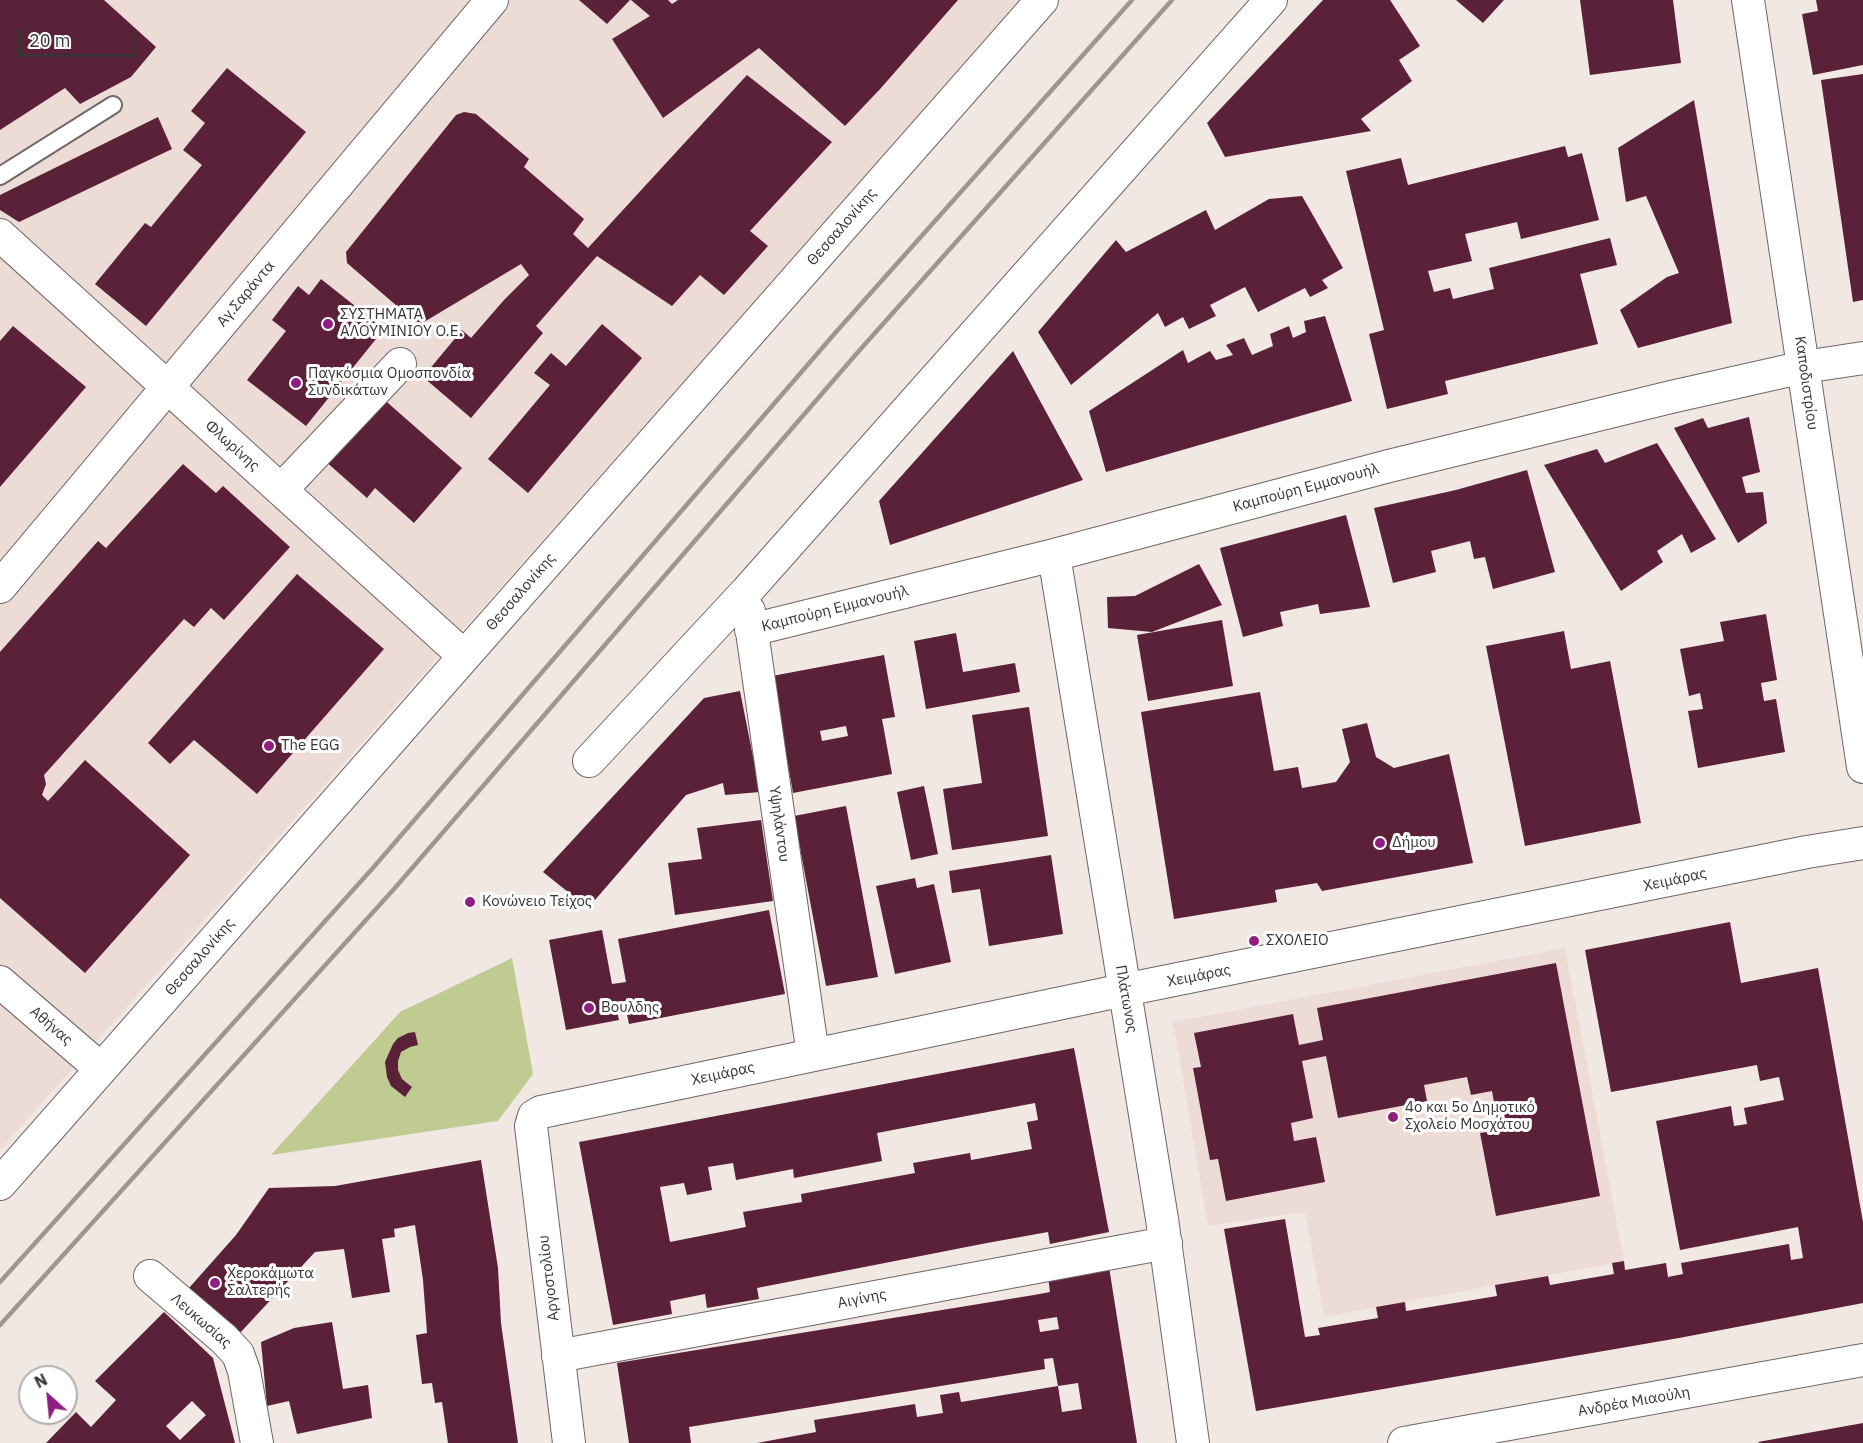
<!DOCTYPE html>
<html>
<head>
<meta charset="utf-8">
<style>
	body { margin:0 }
	#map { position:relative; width:1863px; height:1443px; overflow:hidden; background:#f1e8e4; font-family:"IBM Plex Sans",sans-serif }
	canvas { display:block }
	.north { position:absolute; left:18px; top:1365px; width:60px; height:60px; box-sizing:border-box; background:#fff; border:2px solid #b0aeae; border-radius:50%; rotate:333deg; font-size:16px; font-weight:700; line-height:24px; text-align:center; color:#393534 }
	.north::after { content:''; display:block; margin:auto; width:21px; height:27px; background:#8e1e80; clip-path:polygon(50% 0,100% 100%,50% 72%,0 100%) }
	.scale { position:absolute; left:18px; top:30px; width:118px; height:27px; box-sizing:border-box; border:3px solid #393534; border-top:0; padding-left:8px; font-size:18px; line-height:21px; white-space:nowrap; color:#393534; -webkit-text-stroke:4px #fff; paint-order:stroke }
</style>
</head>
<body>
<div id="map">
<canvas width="1863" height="1443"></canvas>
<div class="north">N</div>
<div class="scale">20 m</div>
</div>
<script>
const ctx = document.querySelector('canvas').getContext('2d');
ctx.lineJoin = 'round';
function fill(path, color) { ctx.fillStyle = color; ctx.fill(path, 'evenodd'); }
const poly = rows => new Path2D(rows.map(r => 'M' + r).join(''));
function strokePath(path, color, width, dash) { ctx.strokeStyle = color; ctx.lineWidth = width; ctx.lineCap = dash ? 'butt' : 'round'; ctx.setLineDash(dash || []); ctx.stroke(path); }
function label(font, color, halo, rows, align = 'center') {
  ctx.font = font + ' "IBM Plex Sans",sans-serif'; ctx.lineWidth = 6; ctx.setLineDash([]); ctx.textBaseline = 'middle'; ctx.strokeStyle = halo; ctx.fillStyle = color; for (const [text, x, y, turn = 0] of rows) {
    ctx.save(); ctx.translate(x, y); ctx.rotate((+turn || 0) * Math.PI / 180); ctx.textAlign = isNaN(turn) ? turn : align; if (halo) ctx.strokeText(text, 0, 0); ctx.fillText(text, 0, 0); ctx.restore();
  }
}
const built = poly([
	[0,0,1023,0,0,1150],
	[1565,948,1624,1261,1324,1317,1305,1212,1208,1226,1173,1022]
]);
const green = poly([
	[512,958,533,1074,498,1121,271,1155,400,1012]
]);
const building = poly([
	[0,0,104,0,156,47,131,77,80,104,65,88,0,130],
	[579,0,630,0,607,24],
	[631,0,668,0,672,4,678,0,958,0,881,88,845,126,759,48,663,118,612,39,650,16],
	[1323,0,1390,0,1420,46,1399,60,1412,81,1361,119,1371,131,1225,157,1207,123],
	[1456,0,1504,0,1483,23],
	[1580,0,1673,0,1681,63,1590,75],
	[1816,0,1863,0,1863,65,1813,75,1802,14,1818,11],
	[227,68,306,132,146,326,95,284,145,223,151,227,202,165,183,150,205,123,191,111],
	[1863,74,1863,300,1853,302,1821,80],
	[747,75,832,142,750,231,768,246,724,295,700,275,672,306,597,256,536,326,543,333,471,418,423,377,462,330,471,338,504,300,529,275,521,264,419,325,347,263,346,252,456,115,464,112,476,114,529,159,524,167,584,219,573,234,588,248],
	[1694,100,1732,323,1638,348,1620,310,1667,277,1679,273,1646,196,1626,202,1618,148],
	[158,117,172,149,19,222,0,210,0,195],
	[1565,146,1568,157,1582,153,1599,220,1521,239,1517,222,1465,234,1472,261,1428,271,1434,292,1450,288,1453,299,1494,289,1489,268,1610,238,1617,265,1580,274,1598,344,1445,381,1448,394,1387,409,1369,334,1384,330,1346,171,1401,158,1408,185],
	[1302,196,1343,268,1322,280,1328,288,1310,297,1305,288,1258,312,1245,287,1210,305,1216,316,1189,329,1183,317,1165,327,1158,313,1071,385,1038,332,1116,240,1126,252,1206,210,1215,230,1269,199],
	[321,279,384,329,306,426,247,380,286,331,272,320,298,286,309,295],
	[1325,316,1352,401,1106,472,1089,411,1183,350,1188,363,1210,351,1216,360,1233,355,1226,345,1244,338,1252,355,1273,346,1270,334,1289,326,1293,338,1306,332,1304,321],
	[602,324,642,358,528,493,488,459,550,385,534,373,551,353,566,366],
	[13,326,86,387,0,487,0,341],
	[1013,351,1083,480,890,545,879,501],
	[380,396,462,468,414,523,375,488,367,498,324,460],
	[1749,417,1760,472,1742,477,1746,493,1763,492,1767,523,1738,543,1674,428,1703,418,1708,428],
	[1657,443,1716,539,1691,553,1682,534,1657,551,1663,562,1621,591,1544,465,1597,449,1605,463],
	[183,464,216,493,223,486,290,547,224,620,211,608,194,627,184,619,44,775,46,784,42,795,48,801,85,760,190,855,85,973,0,898,0,652,98,541,106,548],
	[1527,470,1555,572,1493,589,1485,557,1474,559,1470,541,1431,551,1436,572,1393,583,1374,508,1456,490],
	[1346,515,1370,607,1320,614,1318,604,1280,612,1283,626,1243,637,1220,548],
	[1199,564,1222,605,1152,632,1108,628,1107,597,1135,596],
	[297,574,384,649,257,794,194,740,170,764,148,743],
	[1766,614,1777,680,1761,683,1764,701,1776,699,1785,752,1698,768,1688,711,1703,709,1700,693,1689,696,1680,649,1724,641,1720,622],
	[1222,620,1233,686,1148,701,1137,635],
	[1564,631,1571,669,1610,661,1641,823,1525,846,1486,646],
	[956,633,963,672,1015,663,1020,692,926,709,914,641],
	[884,655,895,717,882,719,892,774,793,793,772,676],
	[846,726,848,736,822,741,820,731],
	[740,691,760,792,725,795,723,783,686,795,588,908,543,872,704,698],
	[1260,692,1274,771,1298,767,1302,788,1336,782,1350,762,1342,729,1367,723,1376,757,1394,768,1449,754,1473,863,1322,891,1317,883,1275,890,1277,902,1174,919,1141,712],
	[1029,707,1048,836,952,850,943,789,982,783,972,715],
	[924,786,938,854,911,860,897,792],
	[846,806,878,977,826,986,794,816],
	[761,820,773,901,675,915,668,863,702,859,697,828],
	[1051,855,1063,934,989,946,980,889,952,893,949,871],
	[915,878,917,888,934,884,951,962,895,974,876,886],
	[769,910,785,994,629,1024,625,1005,616,1007,619,1020,566,1030,549,940,602,930,612,984,626,982,618,939],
	[1730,922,1741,983,1818,968,1863,1222,1863,1303,1679,1338,1256,1411,1224,1229,1285,1219,1305,1337,1320,1335,1318,1328,1378,1318,1376,1307,1405,1302,1406,1311,1497,1296,1495,1285,1548,1276,1550,1285,1614,1274,1612,1263,1624,1261,1625,1270,1666,1263,1668,1277,1683,1274,1681,1263,1789,1244,1791,1260,1803,1258,1798,1227,1680,1250,1656,1121,1731,1106,1734,1126,1747,1124,1744,1108,1784,1100,1779,1077,1760,1081,1757,1065,1611,1092,1585,950],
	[1556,963,1600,1196,1496,1216,1480,1133,1499,1130,1492,1091,1471,1095,1467,1077,1424,1085,1427,1101,1338,1118,1326,1056,1302,1061,1313,1118,1291,1123,1294,1141,1316,1137,1325,1182,1226,1201,1218,1159,1210,1160,1193,1068,1201,1067,1194,1033,1293,1014,1299,1045,1323,1040,1317,1008],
	[415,1032,418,1045,410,1047,401,1052,398,1061,398,1070,402,1079,412,1087,405,1097,391,1086,387,1077,385,1062,393,1044,398,1038,408,1033],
	[1074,1048,1109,1232,1050,1244,1048,1232,987,1243,757,1288,759,1299,707,1308,705,1294,670,1301,672,1314,613,1325,579,1142],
	[1035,1103,1038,1120,1027,1122,1032,1149,971,1160,970,1153,913,1163,915,1173,801,1194,802,1202,743,1212,746,1227,670,1242,660,1187,684,1183,687,1195,712,1190,708,1167,733,1163,736,1180,793,1169,794,1178,851,1167,882,1161,877,1133],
	[481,1160,498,1268,501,1323,518,1443,448,1443,442,1402,435,1403,432,1383,422,1384,416,1335,427,1333,423,1280,415,1225,394,1229,395,1237,382,1239,390,1292,352,1298,344,1249,315,1252,240,1333,189,1288,236,1235,269,1188,335,1186],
	[1109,1267,1137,1443,757,1443,816,1432,814,1420,915,1404,917,1417,943,1413,940,1395,959,1392,961,1402,1058,1386,1062,1412,1082,1409,1078,1383,1058,1386,1053,1358,1044,1359,1045,1369,689,1427,691,1443,629,1443,617,1363,1034,1295,1050,1292,1048,1277],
	[1057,1317,1059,1329,1040,1332,1038,1320],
	[164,1312,213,1358,235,1443,46,1443,76,1412,91,1427,116,1400,95,1381],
	[192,1401,206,1415,180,1440,166,1426],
	[332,1322,343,1389,368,1385,372,1418,297,1434,289,1401,267,1406,261,1342,294,1328],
	[1863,1423,1863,1443,1759,1443,1758,1442]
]);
const lane = poly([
	[0,176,113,105]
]);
const street = poly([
	[1748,0,1863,767],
	[0,235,464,656],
	[281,490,400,364],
	[1054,555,1162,1219,1193,1443],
	[0,587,492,0],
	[749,611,813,1055],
	[751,630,1054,555,1389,466,1671,397,1804,367,1863,358],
	[589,761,746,592,1271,0],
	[0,982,101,1069],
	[0,1184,1042,0],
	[150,1276,224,1339,238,1354,244,1371,257,1443],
	[558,1356,1166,1243],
	[569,1443,531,1126,534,1116,541,1112,1124,990,1807,852,1863,843],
	[1404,1443,1863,1360]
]);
const rail = poly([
	[0,1282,372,869,836,332,1132,0],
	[0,1325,394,889,858,352,1172,0]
]);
const markers = [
	[328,324,6,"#8e1e80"],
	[296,383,6,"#8e1e80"],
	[269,746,6,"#8e1e80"],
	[1380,843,6,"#8e1e80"],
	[470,902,6,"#8e1e80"],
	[1254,941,6,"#8e1e80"],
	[589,1008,6,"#8e1e80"],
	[1393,1117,6,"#8e1e80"],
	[215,1283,6,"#8e1e80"]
];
const streetNames = [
	["Θεσσαλονίκης",842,227,-49],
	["Αγ.Σαράντα",246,294,-50],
	["Καποδιστρίου",1806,383,82],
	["Φλωρίνης",232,446,42],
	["Καμπούρη Εμμανουήλ",1306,488,-15],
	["Θεσσαλονίκης",521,592,-49],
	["Καμπούρη Εμμανουήλ",835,609,-14],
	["Υψηλάντου",779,824,82],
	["Χειμάρας",1675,880,-12],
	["Θεσσαλονίκης",200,957,-49],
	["Χειμάρας",1199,976,-11],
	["Πλάτωνος",1126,999,80],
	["Αθήνας",51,1026,41],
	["Χειμάρας",723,1074,-12],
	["Αργοστολίου",549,1278,-97],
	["Αιγίνης",862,1299,-11],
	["Λευκωσίας",201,1321,41],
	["Ανδρέα Μιαούλη",1634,1402,-10]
];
const poiNames = [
	["ΣΥΣΤΗΜΑΤΑ",340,315],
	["ΑΛΟΥΜΙΝΙΟΥ Ο.Ε.",340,332],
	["Παγκόσμια Ομοσπονδία",308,374],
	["Συνδικάτων",308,391],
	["The EGG",281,746],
	["Δήμου",1392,843],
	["Κονώνειο Τείχος",482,902],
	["ΣΧΟΛΕΙΟ",1266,941],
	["Βουλδης",601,1008],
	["4ο και 5ο Δημοτικό",1405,1108],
	["Σχολείο Μοσχάτου",1405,1125],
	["Χεροκάμωτα",227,1274],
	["Σαλτερής",227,1291]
];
fill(built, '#eddcd5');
fill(green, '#c0cb92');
fill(building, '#5a2138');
strokePath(lane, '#6e6764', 20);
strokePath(street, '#6e6764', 34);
strokePath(lane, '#fff', 16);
strokePath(street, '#fff', 32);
strokePath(rail, '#9d9693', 4.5);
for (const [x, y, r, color] of markers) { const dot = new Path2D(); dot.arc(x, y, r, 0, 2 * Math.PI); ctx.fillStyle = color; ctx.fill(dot); strokePath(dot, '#fff', 2); }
label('15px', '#393534', '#fff', streetNames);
label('15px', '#393534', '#fff', poiNames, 'left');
</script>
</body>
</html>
